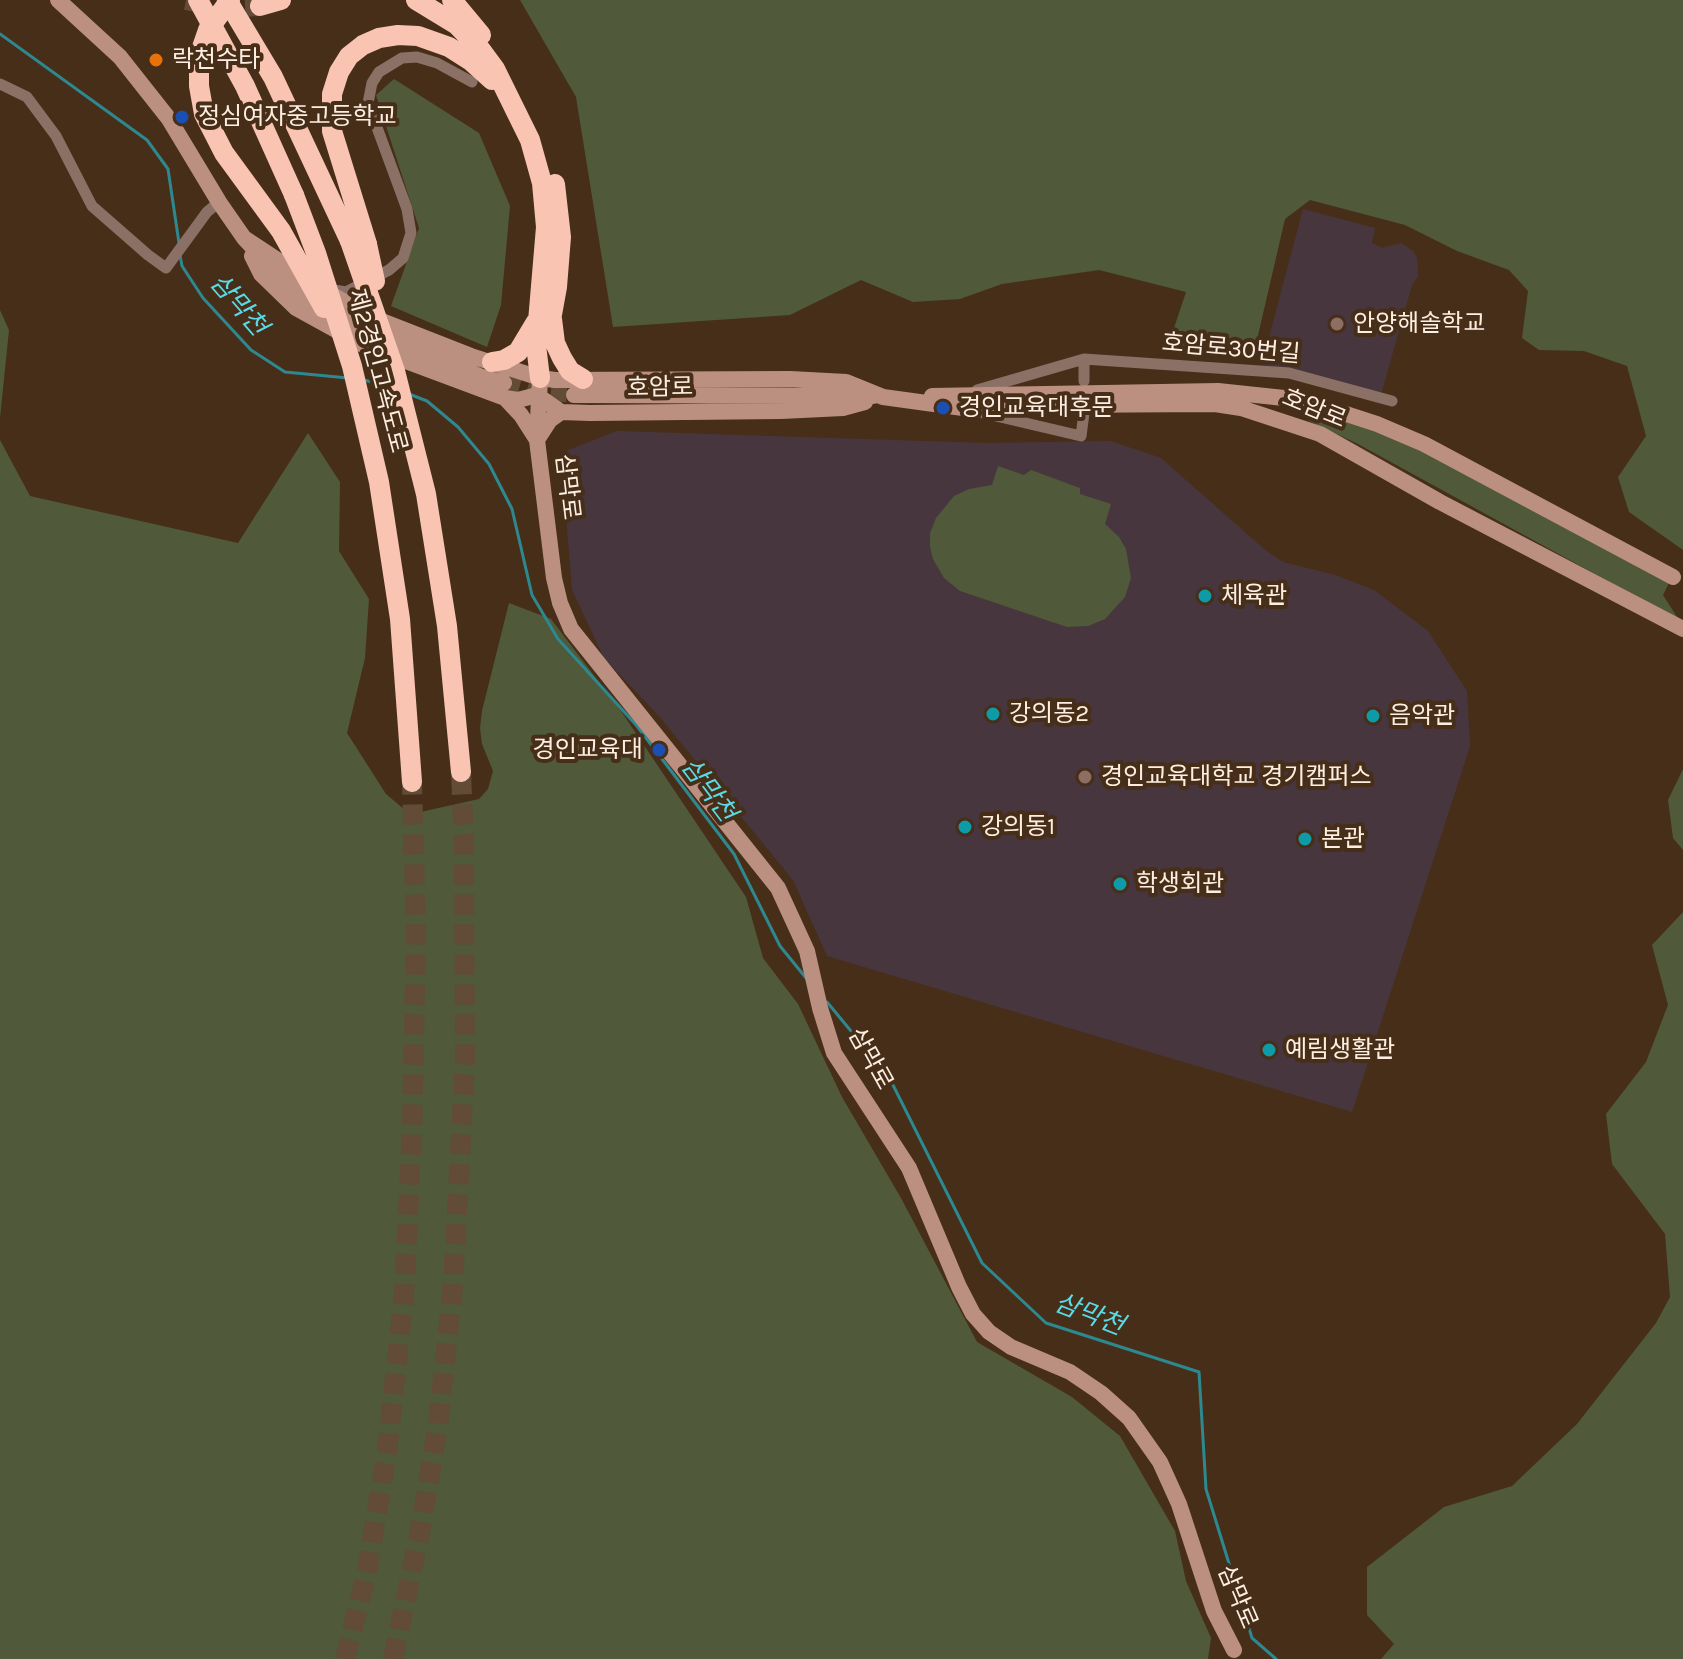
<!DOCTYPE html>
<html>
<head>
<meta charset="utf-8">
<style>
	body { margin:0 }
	canvas { display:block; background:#462e19 }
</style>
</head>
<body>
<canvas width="1683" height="1659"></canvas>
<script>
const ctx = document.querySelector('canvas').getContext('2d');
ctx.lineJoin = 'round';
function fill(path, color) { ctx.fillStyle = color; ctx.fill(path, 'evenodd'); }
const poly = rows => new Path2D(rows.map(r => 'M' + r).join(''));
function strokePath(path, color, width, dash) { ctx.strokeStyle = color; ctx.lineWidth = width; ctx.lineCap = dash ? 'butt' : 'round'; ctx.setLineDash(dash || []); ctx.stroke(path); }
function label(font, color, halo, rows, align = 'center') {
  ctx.font = font + ' Karla,"Noto Sans KR",sans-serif'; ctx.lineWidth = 8; ctx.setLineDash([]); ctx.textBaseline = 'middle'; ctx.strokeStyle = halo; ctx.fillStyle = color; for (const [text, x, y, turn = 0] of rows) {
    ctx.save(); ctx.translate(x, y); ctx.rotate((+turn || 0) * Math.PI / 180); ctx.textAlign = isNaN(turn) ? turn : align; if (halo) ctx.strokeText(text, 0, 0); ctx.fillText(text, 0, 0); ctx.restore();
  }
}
const education = poly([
	[1303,209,1375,228,1372,243,1382,248,1401,243,1413,251,1417,258,1418,276,1412,285,1380,398,1262,364],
	[617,431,986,443,1110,441,1161,458,1264,549,1283,562,1335,575,1374,590,1428,631,1467,691,1470,746,1352,1112,827,956,793,880,659,716,604,658,572,590,561,453]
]);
const green = poly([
	[520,0,1683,0,1683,550,1629,512,1618,477,1646,436,1627,366,1584,351,1539,350,1522,338,1528,291,1509,270,1457,251,1405,225,1310,200,1285,219,1253,357,1168,346,1186,292,1099,270,1002,284,960,299,913,302,861,280,790,315,613,327,576,97],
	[394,79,479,133,510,206,501,305,487,347,391,306,419,228,376,95],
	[0,310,9,330,0,418],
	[1313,410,1367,427,1445,461,1670,581,1663,595,1679,620,1358,444,1309,421,1302,414,1304,411],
	[308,433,340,482,339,551,369,599,365,658,347,733,386,794,405,810,416,813,479,799,488,789,493,771,482,744,480,728,482,711,509,603,551,619,621,711,746,897,763,958,798,1004,842,1097,901,1198,977,1342,1072,1397,1120,1436,1175,1531,1186,1581,1211,1638,1208,1659,0,1659,0,440,30,496,238,543],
	[998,466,1024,475,1031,470,1080,488,1080,494,1111,504,1105,524,1119,537,1126,549,1131,578,1125,597,1105,619,1088,626,1067,627,960,591,944,578,933,559,930,547,930,533,936,518,954,496,969,489,992,485],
	[1683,769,1683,850,1673,838,1668,800],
	[1683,912,1683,1659,1381,1659,1394,1644,1367,1615,1367,1567,1444,1507,1512,1486,1577,1424,1656,1323,1670,1297,1665,1234,1612,1164,1606,1114,1646,1062,1668,1005,1652,945]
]);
const stream = poly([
	[0,34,147,140,168,169,179,243],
	[180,255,182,266,203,298,251,350,285,372,348,378],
	[364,380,391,387],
	[409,394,427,401,458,427,489,464,512,509,532,595,558,639,637,726,734,854,780,946,806,978],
	[827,1002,889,1077,982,1263,1046,1323,1199,1372,1206,1489,1252,1638,1276,1659]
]);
const secondaryTunnel = poly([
	[504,383,538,392,574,395]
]);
const highwayTunnel = poly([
	[186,0,226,8,260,6],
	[345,1659,367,1571,387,1452,404,1295,412,1132,416,937,412,782],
	[393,1659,420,1532,438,1425,453,1286,465,1062,464,848,461,772]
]);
const street = poly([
	[0,84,27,97,56,136,92,206,148,255,166,268,207,212,219,202],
	[328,289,346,292,389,270,403,258,411,233,407,209,368,103,372,83,379,72,402,58,417,57,437,63,472,82],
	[1084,381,1084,359],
	[977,390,1084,359,1289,373,1392,401],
	[979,412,1081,436,1084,413]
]);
const secondary = poly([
	[58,0,120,57,169,119,219,202,244,238,270,266,303,295,342,318,482,377,504,383],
	[244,238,306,279],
	[252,256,261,274,296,308,363,345,505,398,518,400,537,395],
	[325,291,374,318,471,356,540,378,555,380,790,379,846,382,883,397,963,408,1042,405,1215,404,1241,408,1320,434,1440,502,1683,629],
	[540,378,537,440,554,578,560,603,571,629,778,888,807,951,820,1008,834,1053,909,1168,959,1287,973,1314,989,1332,1011,1347,1070,1372,1101,1393,1129,1418,1160,1462,1179,1504,1214,1611,1234,1650],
	[537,395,561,412,590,413,781,411,843,408,865,402],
	[574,395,873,396],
	[932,396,1218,391,1284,398,1334,410,1377,424,1424,444,1673,577],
	[505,398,521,415,537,440,550,420,561,412]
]);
const highway = poly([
	[198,0,245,86,294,195],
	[227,0,273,77,350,241],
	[416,0,457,25,481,50,495,69,530,140,542,183,546,227,536,345,540,378],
	[452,0,481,35],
	[260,6,281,0],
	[367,244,332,131,332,94,339,72,349,56,363,45,379,38,398,35,418,36,449,47,471,61,492,80],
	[552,319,555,343,562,358,570,371,583,379],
	[549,331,557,287,561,237,555,184],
	[492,362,504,360,518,352,536,322]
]);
const highwayBridge = poly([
	[230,0,208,30,199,56,199,86,204,114,224,153,281,231,324,308],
	[294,195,316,253,352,366,379,482,400,619,412,782],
	[350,241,395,371,426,494,447,626,461,772],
	[367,244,375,281]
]);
const markers = [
	[156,60,8,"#e8710a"],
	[182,117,8,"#1a4fb4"],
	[1337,324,8,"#8d6e63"],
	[943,408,8,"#1a4fb4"],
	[1205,596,8,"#0f9aa8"],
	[993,714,8,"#0f9aa8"],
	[1373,716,8,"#0f9aa8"],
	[659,750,8,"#1a4fb4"],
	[1085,777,8,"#8d6e63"],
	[965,827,8,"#0f9aa8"],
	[1305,839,8,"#0f9aa8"],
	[1120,884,8,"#0f9aa8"],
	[1269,1050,8,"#0f9aa8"]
];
const poiNames = [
	["락천수타",172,60],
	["정심여자중고등학교",198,117],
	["안양해솔학교",1353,324],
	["경인교육대후문",959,408],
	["체육관",1221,596],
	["강의동2",1009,714],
	["음악관",1389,716],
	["경인교육대",643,750,"right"],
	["경인교육대학교 경기캠퍼스",1101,777],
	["강의동1",981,827],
	["본관",1321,839],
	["학생회관",1136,884],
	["예림생활관",1285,1050]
];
const streetNames = [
	["호암로30번길",1231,349,5],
	["제2경인고속도로",377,371,75],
	["호암로",660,388,-1],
	["호암로",1314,409,22],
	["삼막로",567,487,83],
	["삼막로",870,1059,61],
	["삼막로",1237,1597,67]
];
const waterNames = [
	["삼막천",238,305,49],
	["삼막천",708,790,53],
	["삼막천",1089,1315,21]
];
fill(education, '#48363f');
fill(green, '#505939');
strokePath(stream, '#2e8890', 3);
strokePath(secondaryTunnel, '#624b37', 16, [16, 8]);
strokePath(highwayTunnel, '#624b37', 20, [20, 10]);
strokePath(street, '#8b7066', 11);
strokePath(secondary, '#bb9081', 16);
strokePath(highway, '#f9c4b1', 20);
strokePath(highwayBridge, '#f9c4b1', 20);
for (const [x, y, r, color] of markers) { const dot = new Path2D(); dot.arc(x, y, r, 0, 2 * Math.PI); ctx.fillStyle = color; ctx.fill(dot); strokePath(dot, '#462e19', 3); }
label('24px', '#feeee1', '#462e19', poiNames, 'left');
label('24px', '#feeee1', '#462e19', streetNames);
label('italic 26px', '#59dae6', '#462e19', waterNames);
</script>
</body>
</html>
